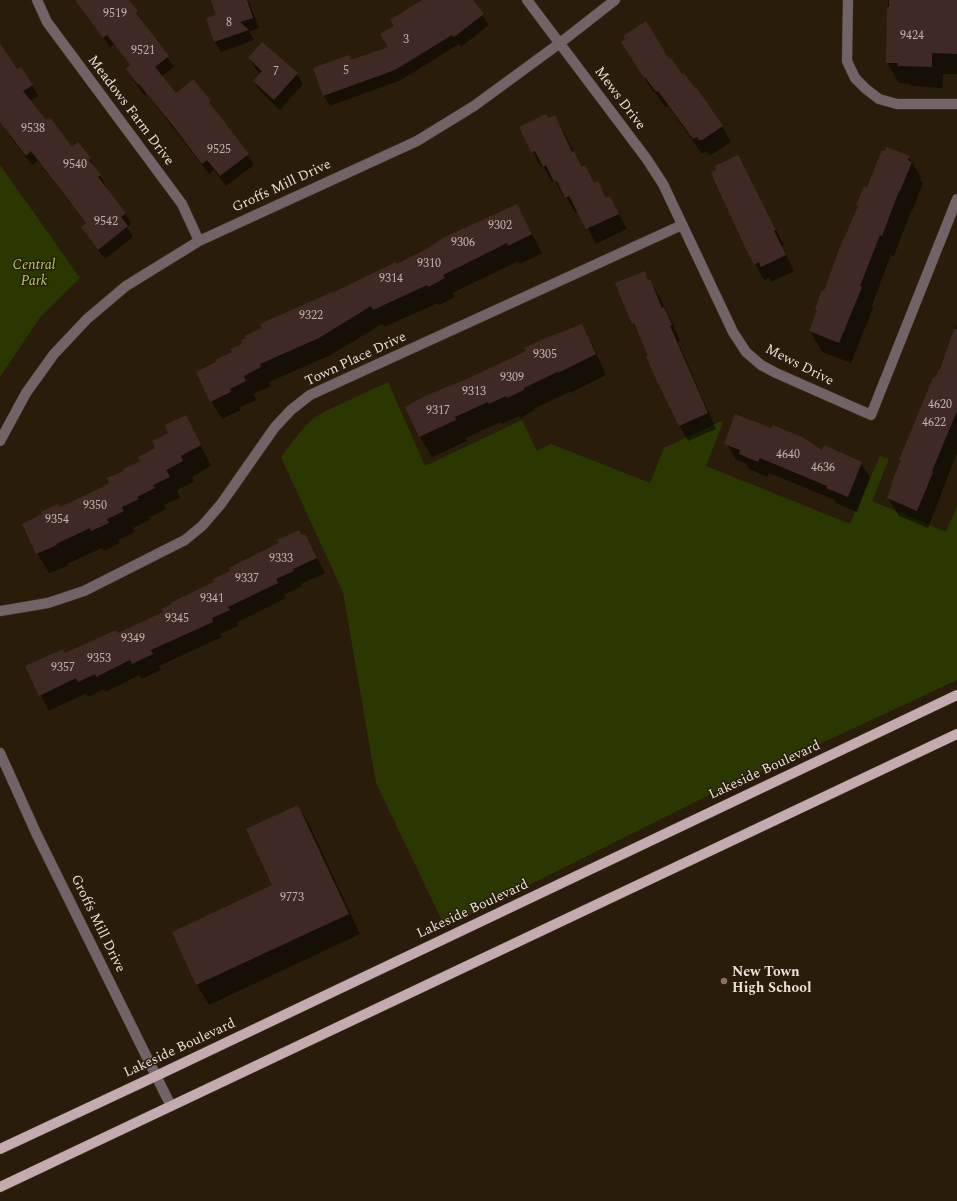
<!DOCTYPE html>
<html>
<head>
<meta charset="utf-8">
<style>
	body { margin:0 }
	canvas { display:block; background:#291c0b }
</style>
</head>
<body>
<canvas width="957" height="1201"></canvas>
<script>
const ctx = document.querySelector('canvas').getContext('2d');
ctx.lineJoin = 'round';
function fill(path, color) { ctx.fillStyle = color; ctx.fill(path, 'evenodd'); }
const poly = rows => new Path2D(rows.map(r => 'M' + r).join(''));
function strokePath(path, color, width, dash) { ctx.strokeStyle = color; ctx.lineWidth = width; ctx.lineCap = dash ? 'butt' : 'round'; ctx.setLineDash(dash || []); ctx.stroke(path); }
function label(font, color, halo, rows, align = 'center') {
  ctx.font = font + ' Spectral,serif'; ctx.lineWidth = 3; ctx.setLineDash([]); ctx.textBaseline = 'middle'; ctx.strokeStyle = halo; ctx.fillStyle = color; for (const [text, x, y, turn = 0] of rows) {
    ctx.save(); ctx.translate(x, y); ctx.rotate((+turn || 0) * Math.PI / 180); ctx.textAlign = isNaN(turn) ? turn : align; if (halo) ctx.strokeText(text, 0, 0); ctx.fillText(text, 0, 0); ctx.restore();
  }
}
const green = poly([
	[0,165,80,278,41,316,0,377],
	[388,382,425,466,522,420,537,451,551,444,650,483,664,448,724,420,706,466,850,524,880,456,889,459,872,501,946,532,957,506,957,680,760,772,757,771,445,927,376,783,343,592,281,457,304,427,314,418,326,411]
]);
const shadow = poly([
	[86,0,128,0,174,67,162,76,175,94,192,80,210,102,215,112,248,155,254,165,226,186,214,170,209,174,146,93,144,95,133,80,127,69,131,67,114,44,110,47,86,15,80,5],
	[221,0,248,0,259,28,249,32,254,40,221,52,215,42],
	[427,0,472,0,489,25,461,47,459,44,401,80,330,106,324,96,314,68,351,61,389,47,395,26],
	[888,0,957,0,957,74,943,74,943,88,911,86,910,84,899,83,887,63],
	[622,43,669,61,722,126,731,142,711,155,709,155,706,151,702,154,668,106,665,107,655,92,654,93],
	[0,58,17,71,32,85,38,96,30,101,46,121,72,148,90,159,106,186,105,187,125,213,131,224,127,227,133,237,105,259,88,237,82,227,86,224,38,161,32,165,11,138,5,128,0,114],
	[249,58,285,63,297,74,303,84,280,110,260,91,254,81,260,74,255,68],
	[555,116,583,168,585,167,595,184,598,182,607,199,610,197,627,229,596,244,578,211,575,213,566,196,564,197,555,181,552,182,543,166,541,167,520,127],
	[738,156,784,245,782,246,794,271,771,282,769,278,764,280,755,264,718,170],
	[909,157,921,177,920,179,923,183,912,211,911,211,894,256,891,255,872,305,873,308,851,363,822,352,810,331,817,312,816,309,824,292,845,241,868,189],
	[517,205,542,253,520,264,518,261,453,293,455,297,439,305,438,303,384,327,382,324,329,356,269,382,271,386,253,394,256,400,239,408,241,410,222,419,211,401,233,353,332,294,397,266],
	[644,272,659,296,673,324,680,341,678,342,716,429,688,441,679,425,642,340,633,323],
	[957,324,957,453,928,528,899,516,888,498,901,461,900,459,936,380,941,371],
	[581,325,593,346,606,375,570,393,569,392,534,409,535,410,520,418,519,416,502,424,500,422,466,438,467,441,432,457,420,437,469,379],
	[186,416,211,466,192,477,194,482,177,490,180,498,164,505,166,509,148,518,150,520,133,528,135,532,118,540,120,543,104,551,102,548,67,564,68,566,49,573,37,553,60,509,105,487,125,471,142,461,157,449],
	[727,444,822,451,861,463,870,478,857,512,836,503,835,500,769,473,767,477,749,469,746,464,736,460],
	[305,535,325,573,301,584,302,586,284,595,286,598,236,623,238,626,220,634,222,637,159,666,161,670,142,679,139,675,106,692,104,689,88,697,86,693,49,711,26,666,65,654,118,634,164,612,216,582],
	[298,806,310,826,360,934,209,1005,197,985,173,932,273,885]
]);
const building = poly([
	[75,0,129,0,138,11,136,13,169,56,155,67,176,93,193,79,211,101,209,102,249,154,220,176,207,160,202,164,174,127,139,84,138,85,126,69,130,65,107,35,103,38],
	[211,0,247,0,253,18,240,22,249,30,214,42,206,18,216,15],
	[422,0,473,0,484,14,454,37,452,35,395,70,323,96,313,68,349,55,351,60,388,47,380,34,394,26,390,20],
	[889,0,957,0,957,54,932,53,932,67,898,66,898,63,886,63,887,7,889,7],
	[646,21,669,59,671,58,682,74,684,73,695,88,696,87,723,126,702,140,699,140,697,137,693,139,658,91,656,92,645,77,644,78,621,42,625,39,623,36],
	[262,42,298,73,274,100,253,81,262,71,248,58],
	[0,43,17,69,21,67,33,85,23,91,46,120,50,117,72,147,78,142,91,158,89,160,101,175,98,177,126,213,121,217,128,226,98,250,81,227,86,223,31,151,26,156,0,122],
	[546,114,548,118,555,115,572,152,574,151,582,167,585,165,594,183,598,181,606,198,610,196,619,214,586,229,569,196,565,198,557,181,554,182,546,165,543,167,535,151,531,152,519,127],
	[886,147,910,156,908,160,912,162,900,191,899,191,882,236,880,235,860,286,862,287,839,343,809,331,817,310,815,309,822,290,824,291,843,239,844,239,858,206,856,205,864,186,867,187,882,150,885,151],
	[738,155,776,230,774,231,786,255,761,267,759,262,754,265,745,247,715,182,711,172,716,170,715,166],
	[517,204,532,234,508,246,507,243,443,275,445,278,428,287,427,285,373,310,371,306,319,338,260,364,261,367,244,376,246,381,230,389,231,392,210,402,196,372,216,362,215,360,232,352,230,349,242,344,241,340,246,338,245,336,262,328,260,324,332,292,332,293,396,262,397,264,429,248,429,247,445,237],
	[645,271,648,280,650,279,662,308,664,307,672,325,670,326,708,413,679,426,654,375,646,356,648,356,634,323,632,324,615,283],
	[582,324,596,354,558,373,557,372,524,388,524,390,507,398,506,396,489,404,488,402,455,417,456,420,419,437,405,407,425,396,469,378,526,351,524,348,544,339],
	[954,329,957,329,957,411,932,471,933,472,917,511,887,498,892,485,891,484,901,460,899,460,933,378,935,378,939,369,940,370],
	[735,414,771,428,773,425,804,438,822,450,824,445,862,462,848,497,826,488,827,486,760,458,758,462,739,454,740,450,724,444],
	[186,415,201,445,181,456,183,461,166,470,170,477,153,485,155,488,137,497,139,499,122,507,124,511,107,519,109,523,91,531,90,528,56,544,57,545,36,554,22,524,42,514,41,512,58,504,60,507,103,487,103,486,109,483,107,478,124,471,123,469,140,461,138,457,155,448,152,441,168,433,165,425],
	[299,530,302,535,305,534,317,558,293,569,294,571,276,579,278,583,228,607,230,610,212,618,213,622,151,650,153,654,132,664,130,660,96,677,95,674,78,682,76,678,39,696,25,666,63,649,65,653,116,630,118,633,163,612,162,609,171,604,170,603,214,582,213,579,230,571,229,568,279,543,277,540],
	[298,805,349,914,196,985,172,932,272,885,246,829]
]);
const minor = poly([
	[37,0,47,22,182,204,199,241],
	[527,0,646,158,663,184,733,332,746,352,761,365,776,373,871,415,957,199],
	[848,0,847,61,855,78,866,89,879,99,897,104,957,104],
	[0,441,26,393,54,354,87,319,126,286,199,241,417,141,474,106,560,43,615,0],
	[0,611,48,603,84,591,185,540,202,526,221,504,275,427,291,410,310,395,682,225],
	[0,753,37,835,171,1106]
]);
const major = poly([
	[0,1149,156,1076,957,695],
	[0,1187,957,734]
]);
const markers = [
	[724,981,4,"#8d6e63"]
];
const numberNames = [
	["9519",115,15],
	["8",229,24],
	["9424",912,37],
	["3",406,41],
	["9521",143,52],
	["5",346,72],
	["7",276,73],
	["9538",33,130],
	["9525",219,151],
	["9540",75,166],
	["9542",106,223],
	["9302",500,227],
	["9306",463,244],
	["9310",429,265],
	["9314",391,280],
	["9322",311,317],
	["9305",545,356],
	["9309",512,379],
	["9313",474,393],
	["4620",940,406],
	["9317",438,412],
	["4622",934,424],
	["4640",788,456],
	["4636",823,469],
	["9350",95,507],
	["9354",57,521],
	["9333",281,560],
	["9337",247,580],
	["9341",212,600],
	["9345",177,620],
	["9349",133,640],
	["9353",99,660],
	["9357",63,669],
	["9773",292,899]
];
const streetNames = [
	["Mews Drive",619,99,53],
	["Meadows Farm Drive",130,111,53],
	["Groffs Mill Drive",282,187,-25],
	["Town Place Drive",356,360,-25],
	["Mews Drive",799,366,27],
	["Lakeside Boulevard",765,771,-25],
	["Lakeside Boulevard",473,910,-25],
	["Groffs Mill Drive",97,924,64],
	["Lakeside Boulevard",180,1049,-25]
];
const parkNames = [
	["Central",34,266],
	["Park",34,282]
];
const poiNames = [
	["New Town",732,973],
	["High School",732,989]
];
fill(green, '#2a3701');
fill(shadow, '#0007');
fill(building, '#3f2924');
strokePath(minor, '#443727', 11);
strokePath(major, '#443727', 11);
strokePath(minor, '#706467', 10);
strokePath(major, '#c4abb0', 10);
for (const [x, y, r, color] of markers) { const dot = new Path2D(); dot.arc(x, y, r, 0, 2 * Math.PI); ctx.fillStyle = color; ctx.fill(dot); strokePath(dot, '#291c0b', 1.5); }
label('12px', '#beb2a9', null, numberNames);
label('14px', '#e9dfd5', '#291c0b', streetNames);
label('italic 14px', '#aece5d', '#291c0b', parkNames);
label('bold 14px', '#e9dfd5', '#291c0b', poiNames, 'left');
</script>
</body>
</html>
